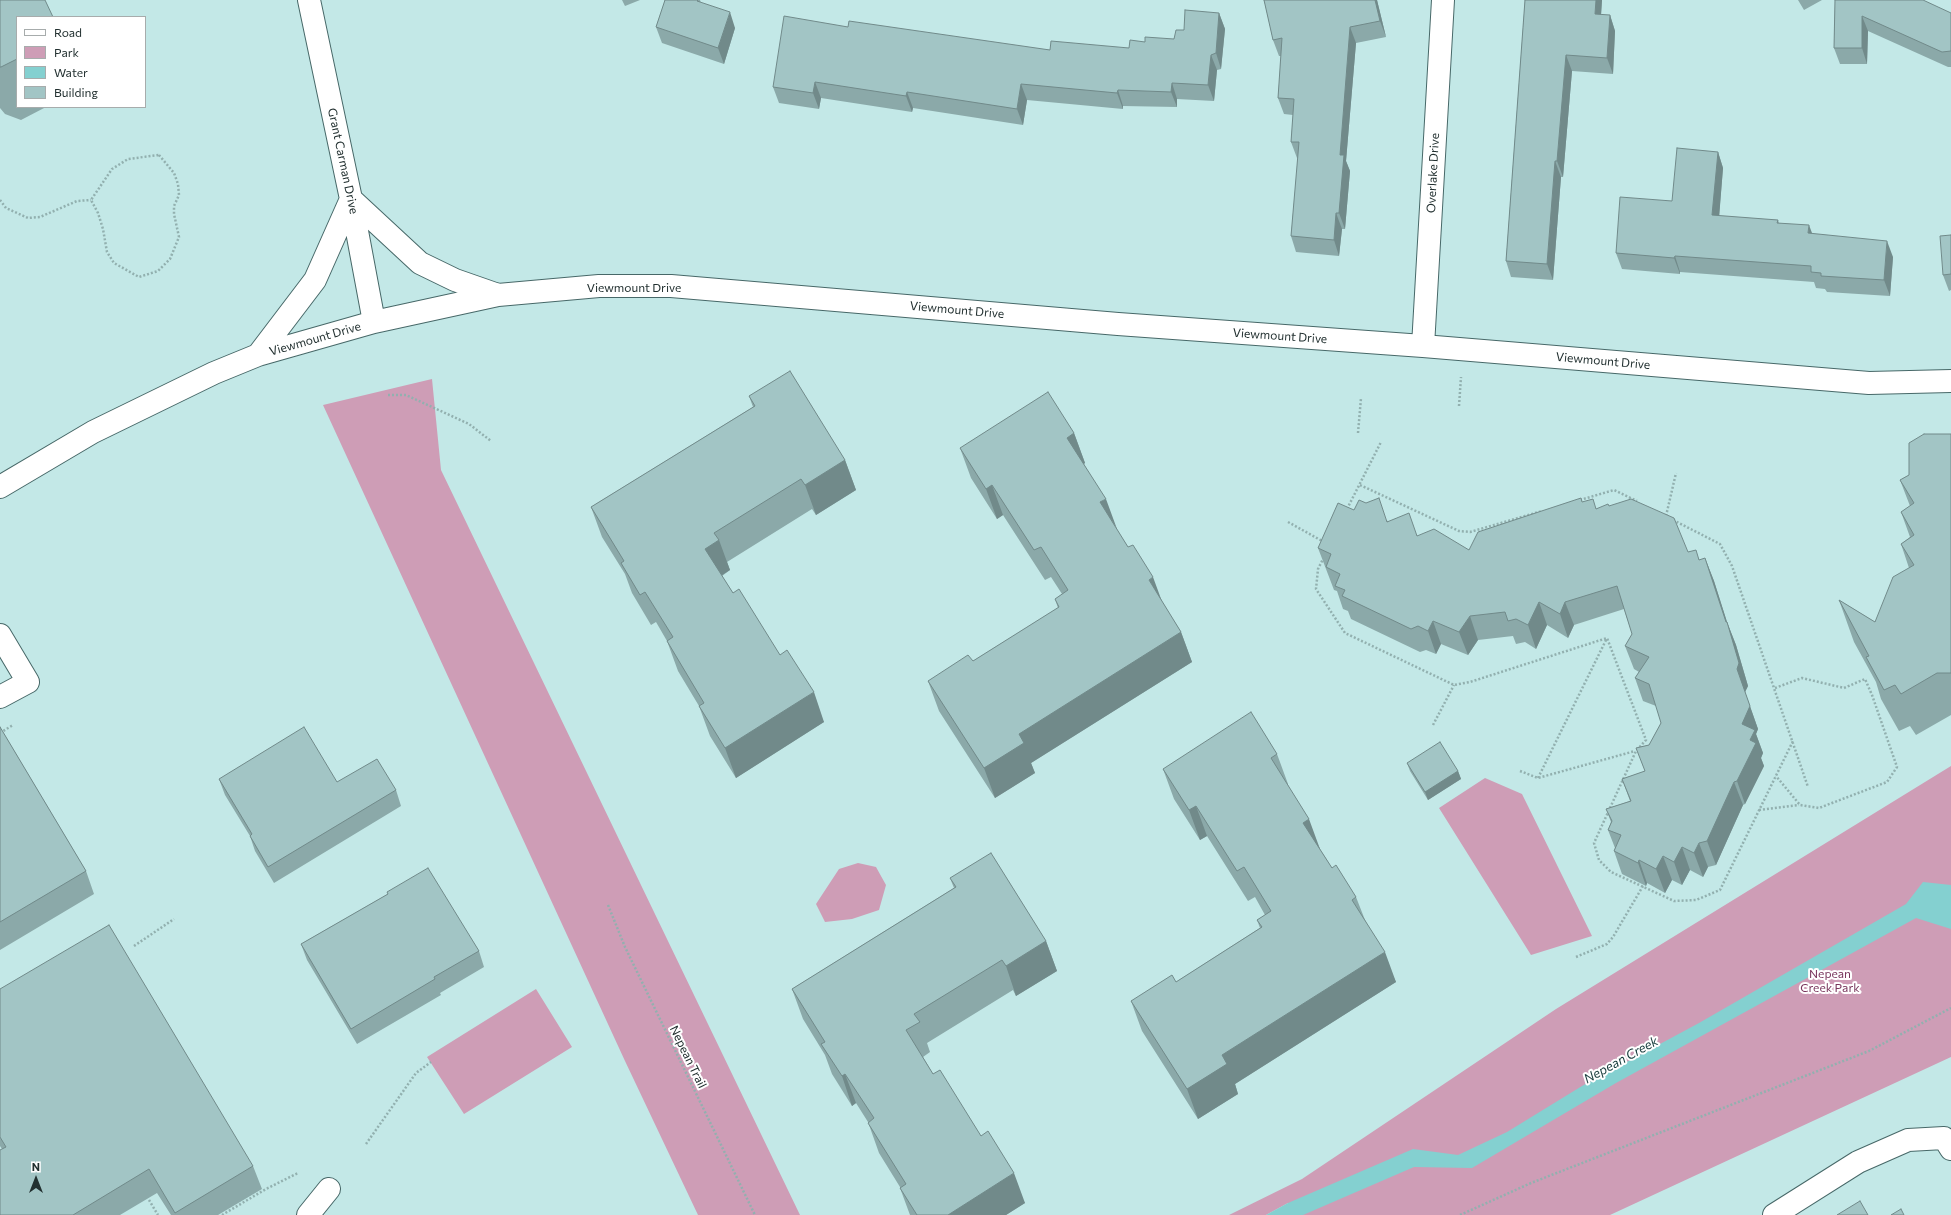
<!DOCTYPE html>
<html>
<head>
<meta charset="utf-8">
<style>
	body { margin:0 }
	#map { position:relative; width:1951px; height:1215px; overflow:hidden; background:#c3e8e7; font-family:Commissioner,sans-serif }
	canvas { display:block }
	.legend { position:absolute; left:16px; top:16px; width:130px; height:92px; box-sizing:border-box; background:#fff; border:1px solid #a7acac; margin:0; padding:5px 7px; list-style:none; font-size:12px; color:#223030 }
	.legend li { display:flex; align-items:center; gap:8px; height:20px }
	.legend b { width:20px; border:1px solid #a7acac }
	.north { position:absolute; left:16px; top:1159px; width:40px; height:40px; -webkit-text-stroke:3px #fff; paint-order:stroke; rotate:0deg; font-size:11px; font-weight:700; line-height:16px; text-align:center; color:#223030 }
	.north::after { content:''; display:block; margin:auto; width:14px; height:18px; background:#223030; clip-path:polygon(50% 0,100% 100%,50% 72%,0 100%) }
</style>
</head>
<body>
<div id="map">
<canvas width="1951" height="1215"></canvas>
<ul class="legend">
<li><b style="height:5px;background:#fff"></b>Road</li>
<li><b style="height:11px;background:#ce9db6"></b>Park</li>
<li><b style="height:11px;background:#84d0d0"></b>Water</li>
<li><b style="height:11px;background:#a2c5c5"></b>Building</li>
</ul>
<div class="north">N</div>
</div>
<script>
const ctx = document.querySelector('canvas').getContext('2d');
ctx.lineJoin = 'round';
function fill(path, color) { ctx.fillStyle = color; ctx.fill(path, 'evenodd'); }
const poly = rows => new Path2D(rows.map(r => 'M' + r).join(''));
function strokePath(path, color, width, dash) { ctx.strokeStyle = color; ctx.lineWidth = width; ctx.lineCap = dash ? 'butt' : 'round'; ctx.setLineDash(dash || []); ctx.stroke(path); }
function label(font, color, halo, rows, align = 'center') {
  ctx.font = font + ' Commissioner,sans-serif'; ctx.lineWidth = 4; ctx.setLineDash([]); ctx.textBaseline = 'middle'; ctx.strokeStyle = halo; ctx.fillStyle = color; for (const [text, x, y, turn = 0] of rows) {
    ctx.save(); ctx.translate(x, y); ctx.rotate((+turn || 0) * Math.PI / 180); ctx.textAlign = isNaN(turn) ? turn : align; if (halo) ctx.strokeText(text, 0, 0); ctx.fillText(text, 0, 0); ctx.restore();
  }
}
const green = poly([
	[432,379,441,470,800,1215,698,1215,625,1061,323,405],
	[1951,766,1951,1057,1610,1215,1301,1215,1288,1203,1266,1215,1229,1215,1302,1179,1556,1009],
	[1485,778,1522,794,1592,936,1531,955,1439,808],
	[858,863,876,867,886,885,879,910,852,919,825,922,816,904,839,869],
	[536,989,572,1047,464,1114,427,1057]
]);
const water = poly([
	[1923,882,1951,885,1951,929,1916,918,1616,1083,1472,1168,1414,1167,1303,1215,1266,1215,1288,1203,1413,1149,1458,1155,1507,1132,1582,1086,1699,1023,1906,904]
]);
const path = poly([
	[159,155,174,173,178,184,179,195,174,206,174,214,179,237,170,259,158,271,139,277,114,263,107,252,103,229,98,213,91,200,112,169,128,159,159,155],
	[0,200,6,208,28,218,40,217,77,201,91,200],
	[388,395,406,395,469,424,491,441],
	[1459,406,1461,377],
	[1358,433,1361,398],
	[1360,485,1459,531,1470,532,1542,511],
	[1580,500,1614,490,1637,501],
	[1347,509,1381,442],
	[1666,516,1676,473],
	[1673,520,1720,544,1732,566,1808,787],
	[1288,522,1324,542],
	[1324,557,1318,569,1316,589,1345,633,1454,685,1470,682,1607,638,1646,740,1636,751,1594,843,1599,860,1611,872,1674,901,1696,900,1720,890,1793,741],
	[1775,688,1802,678,1844,688,1865,679,1872,695,1897,767,1887,782,1819,808,1800,805,1776,776],
	[1433,725,1454,685],
	[0,733,13,725],
	[1520,771,1538,778,1635,751],
	[1538,778,1607,638],
	[1759,810,1799,805],
	[608,905,625,947,755,1215],
	[134,946,174,919],
	[1576,957,1607,944,1613,937,1643,886],
	[366,1144,416,1073,431,1062],
	[149,1200,158,1215],
	[222,1215,266,1189,298,1173],
	[1460,1215,1531,1183,1869,1051,1951,1008]
]);
const minor = poly([
	[309,0,351,199,374,322],
	[351,199,420,263,455,280,498,295],
	[1423,346,1443,0],
	[258,355,315,280,351,199],
	[0,487,93,432,214,373,258,355,374,322,498,295,599,286,671,286,1118,324,1423,346,1869,383,1951,381],
	[0,635,28,682,0,697],
	[308,1215,329,1189],
	[1774,1215,1858,1162,1908,1140,1944,1138,1951,1149]
]);
const wall = poly([
	[0,0,17,17,17,107,46,107,21,120,5,114,0,108],
	[622,0,640,0,625,6],
	[665,0,700,0,701,3,735,28,724,64,662,43,656,27],
	[1264,0,1377,0,1386,37,1356,43,1346,161,1350,171,1345,229,1342,229,1339,256,1296,252,1291,236,1298,158,1297,158,1291,142,1293,115,1284,114,1278,98,1281,56,1279,56,1273,40],
	[1525,0,1602,0,1601,15,1610,15,1615,31,1613,74,1572,71,1563,177,1561,177,1553,280,1511,277,1506,261],
	[1798,0,1822,0,1804,10],
	[1835,0,1951,13,1951,67,1948,67,1868,31,1867,64,1840,64,1834,48],
	[1219,13,1225,29,1221,69,1217,70,1214,101,1177,99,1177,107,1123,106,1123,109,1027,100,1023,125,913,108,912,112,821,98,819,109,779,103,773,87,848,27,1050,50,1129,48,1145,42,1174,39,1184,30],
	[1718,152,1723,168,1719,216,1778,220,1779,223,1812,234,1893,257,1890,296,1827,292,1825,289,1816,288,1814,282,1680,272,1680,274,1622,269,1616,253,1672,201],
	[1951,235,1951,290,1949,291,1943,275],
	[749,396,845,460,856,490,816,515,812,509,727,562,730,570,722,576,733,593,780,655,824,722,736,778,710,736,699,706,678,671,667,641,656,622,651,625,632,593,625,574,602,537,591,507,753,407],
	[1074,433,1085,463,1084,464,1116,528,1181,632,1192,662,1031,763,1035,773,995,798,939,711,928,681,973,661,1058,608,1055,599,1062,594,1051,577,1045,580,1003,515,997,519,971,478,960,448],
	[1951,434,1951,715,1916,735,1910,726,1899,731,1881,699,1876,682,1854,642,1839,600,1875,622,1909,568,1901,544,1910,537,1901,512,1910,506,1900,480,1909,475],
	[1582,502,1596,509,1609,506,1700,560,1705,558,1714,581,1727,622,1736,645,1748,686,1745,692,1758,729,1756,734,1763,753,1761,758,1764,766,1745,804,1743,805,1716,865,1708,867,1703,877,1690,870,1682,885,1672,880,1665,893,1647,883,1646,886,1622,874,1614,851,1615,848,1608,830,1611,822,1606,809,1630,801,1622,779,1645,771,1636,748,1649,745,1661,723,1656,706,1643,701,1635,678,1639,672,1634,669,1625,646,1632,634,1624,609,1574,625,1568,638,1547,625,1536,649,1525,642,1516,644,1513,636,1478,640,1468,655,1441,644,1436,654,1426,650,1420,652,1351,619,1348,611,1343,609,1337,591,1334,590,1318,548,1354,510,1388,521,1418,536,1469,550],
	[0,727,86,871,94,894,0,950],
	[1277,754,1288,784,1288,785,1320,849,1332,868,1356,897,1365,920,1396,982,1235,1084,1238,1094,1198,1119,1142,1031,1131,1001,1176,982,1260,928,1257,920,1265,915,1255,897,1248,901,1207,836,1200,840,1174,799,1163,769],
	[1407,763,1458,771,1461,779,1428,800,1410,771],
	[219,779,337,782,396,790,401,806,274,883,255,851,250,836,225,795],
	[950,878,1046,941,1057,971,1016,996,1013,990,927,1043,930,1052,923,1057,933,1074,981,1136,1025,1203,1006,1215,910,1215,900,1188,900,1187,879,1153,868,1122,856,1103,852,1106,832,1074,825,1055,803,1019,792,989,954,888],
	[387,892,479,951,484,967,440,993,441,995,357,1044,307,960,301,944,388,894],
	[0,989,253,1166,262,1189,218,1215,171,1215,157,1193,120,1215,0,1215,2,1149,0,1146]
]);
const shadedWall = poly([
	[1375,0,1377,0,1386,37,1380,21],
	[1596,0,1602,0,1600,30,1595,14],
	[730,12,735,28,724,64,718,48],
	[1219,13,1225,29,1221,69,1216,53],
	[1610,15,1615,31,1613,74,1607,58],
	[1862,16,1868,31,1867,64,1862,48],
	[1350,27,1356,43,1346,161,1350,171,1345,229,1339,213,1340,155],
	[1211,55,1217,70,1214,101,1208,85],
	[1566,55,1572,71,1563,177,1557,161],
	[815,82,821,98,819,109,813,93],
	[1172,83,1177,99,1177,107,1171,92],
	[1021,84,1027,100,1023,125,1017,109],
	[1118,90,1123,106,1123,109,1117,93],
	[907,92,913,108,912,112,906,96],
	[1718,152,1723,168,1718,231,1712,215],
	[1555,161,1561,177,1553,280,1547,264],
	[1336,213,1342,229,1339,256,1334,240],
	[1809,225,1815,241,1808,233],
	[1887,241,1893,257,1890,296,1884,280],
	[1675,256,1680,272,1680,274,1674,258],
	[1074,433,1085,463,1078,468,1067,438],
	[845,460,856,490,816,515,805,485],
	[992,485,1003,515,997,519,986,489],
	[1106,499,1117,529,1100,502],
	[719,540,730,570,716,579,705,549],
	[1705,558,1714,581,1733,641,1727,622,1736,645,1748,686,1745,692,1758,729,1756,734,1763,753,1761,758,1764,766,1745,804,1737,781,1742,724,1737,669,1726,622],
	[1153,577,1164,607,1149,580],
	[1539,602,1547,625,1536,649,1528,625],
	[1565,602,1574,625,1568,638,1560,614],
	[1470,616,1478,640,1468,655,1459,632],
	[1433,621,1441,644,1436,654,1428,631],
	[1181,632,1192,662,1031,763,1035,773,995,798,984,768,1019,734],
	[814,692,824,722,736,778,725,748],
	[1458,771,1461,779,1428,800,1425,792],
	[1734,782,1743,805,1716,865,1707,841],
	[1196,806,1207,836,1200,840,1189,810],
	[1309,819,1320,849,1314,853,1303,823],
	[1699,843,1708,867,1703,877,1694,853],
	[1682,847,1690,870,1682,885,1674,862],
	[1663,856,1672,880,1665,893,1656,869],
	[1639,860,1647,883,1646,886,1638,863],
	[1046,941,1057,971,1016,996,1006,966],
	[1385,952,1396,982,1235,1084,1238,1094,1198,1119,1187,1089,1222,1055],
	[845,1074,856,1103,852,1106,842,1076],
	[1014,1173,1025,1203,1006,1215,948,1215]
]);
const building = poly([
	[0,0,45,0,53,17,17,17,17,59,1,67,0,67,0,0],
	[665,0,698,0,697,1,730,12,718,48,656,27,665,0],
	[1264,0,1375,0,1380,21,1350,27,1340,155,1344,155,1339,213,1336,213,1334,240,1291,236,1299,142,1291,142,1294,99,1278,98,1282,38,1273,40,1264,0],
	[1525,0,1596,0,1595,14,1610,15,1607,58,1566,55,1557,161,1555,161,1547,264,1506,261,1525,0],
	[1835,0,1923,0,1951,13,1951,51,1942,52,1862,16,1862,48,1834,48,1835,0],
	[1185,10,1219,13,1216,53,1211,55,1208,85,1172,83,1171,92,1118,90,1117,93,1021,84,1017,109,907,92,906,96,815,82,813,93,773,87,784,16,848,27,849,21,1050,50,1051,41,1129,48,1130,40,1145,42,1145,37,1174,39,1176,30,1184,30,1185,10],
	[1677,148,1718,152,1712,215,1778,220,1777,223,1809,225,1808,233,1887,241,1884,280,1821,276,1821,273,1811,272,1811,266,1675,256,1674,258,1616,253,1620,197,1672,201,1677,148],
	[1951,235,1951,274,1943,275,1940,236,1951,235],
	[790,371,845,460,805,485,801,479,714,533,719,540,705,549,733,593,739,589,780,655,787,650,814,692,725,748,699,706,704,703,667,641,673,637,645,592,640,595,621,563,624,561,591,507,755,406,749,396,790,371],
	[1048,392,1074,433,1067,438,1106,499,1100,502,1128,547,1133,545,1153,577,1149,580,1181,632,1019,734,1024,743,984,768,928,681,968,655,973,661,1059,607,1055,599,1068,590,1041,547,1034,550,992,485,986,489,960,448,1048,392],
	[1924,434,1951,434,1951,673,1937,673,1901,694,1895,685,1884,690,1866,657,1869,656,1839,600,1875,622,1893,577,1914,565,1901,544,1914,535,1901,512,1914,503,1900,480,1909,475,1909,443,1924,434],
	[1379,498,1387,522,1409,513,1417,536,1434,529,1469,550,1478,532,1581,498,1582,502,1593,499,1596,509,1608,504,1609,506,1631,499,1674,518,1688,552,1696,550,1699,560,1705,558,1726,622,1727,622,1739,663,1737,669,1750,706,1742,724,1755,730,1750,740,1756,743,1737,781,1734,782,1707,841,1699,843,1694,853,1682,847,1674,862,1663,856,1656,869,1639,860,1638,863,1614,851,1621,835,1608,830,1612,821,1606,809,1631,801,1622,779,1645,771,1636,748,1649,745,1661,723,1649,684,1635,678,1649,657,1625,646,1632,634,1617,586,1565,602,1560,614,1539,602,1528,625,1516,619,1508,621,1505,612,1470,616,1459,632,1433,621,1428,631,1418,626,1411,629,1342,596,1345,590,1335,586,1340,574,1326,567,1331,554,1318,548,1338,503,1354,510,1359,500,1366,503,1379,498],
	[1251,712,1277,754,1271,758,1309,819,1303,823,1332,868,1336,865,1356,897,1352,900,1385,952,1222,1055,1227,1064,1187,1089,1131,1001,1172,975,1176,982,1262,927,1257,920,1271,911,1244,867,1237,871,1196,806,1189,810,1163,769,1251,712],
	[0,727,86,871,0,922,0,727],
	[304,727,337,782,377,759,396,790,268,867,250,836,252,834,219,779,304,727],
	[1440,742,1458,771,1425,792,1407,763,1440,742],
	[991,853,1046,941,1006,966,1002,960,914,1014,920,1022,906,1030,933,1074,940,1070,981,1136,988,1131,1014,1173,948,1215,917,1215,900,1188,906,1184,868,1123,874,1118,845,1074,842,1076,821,1044,825,1042,792,989,956,887,950,878,991,853],
	[428,868,479,951,434,977,435,979,351,1029,301,944,388,894,387,892,428,868],
	[109,925,253,1166,175,1213,149,1169,73,1215,0,1215,0,1150,6,1147,0,1137,0,989,109,925],
	[1860,1201,1868,1215,1837,1215,1860,1201],
	[1901,1209,1904,1215,1891,1215,1901,1209]
]);
const streetNames = [
	["Grant Carman Drive",343,161,78],
	["Overlake Drive",1433,173,-87],
	["Viewmount Drive",634,288],
	["Viewmount Drive",957,310,5],
	["Viewmount Drive",1280,336,4],
	["Viewmount Drive",315,339,-16],
	["Viewmount Drive",1603,361,5],
	["Nepean Trail",688,1057,64]
];
const parkNames = [
	["Nepean",1830,974],
	["Creek Park",1830,988]
];
const waterNames = [
	["Nepean Creek",1621,1060,-29]
];
fill(green, '#ce9db6');
fill(water, '#84d0d0');
strokePath(minor, '#476868', 24);
strokePath(path, '#92b0af', 2.5, [2, 2]);
strokePath(minor, '#fff', 22);
fill(wall, '#8ba9a9');
fill(shadedWall, '#718a8a');
fill(building, '#a2c5c5');
strokePath(building, '#718a8a', 1);
label('12px', '#223030', '#fff', streetNames);
label('12px', '#78355c', '#fff', parkNames);
label('italic 13px', '#153a3a', '#fff', waterNames);
</script>
</body>
</html>
